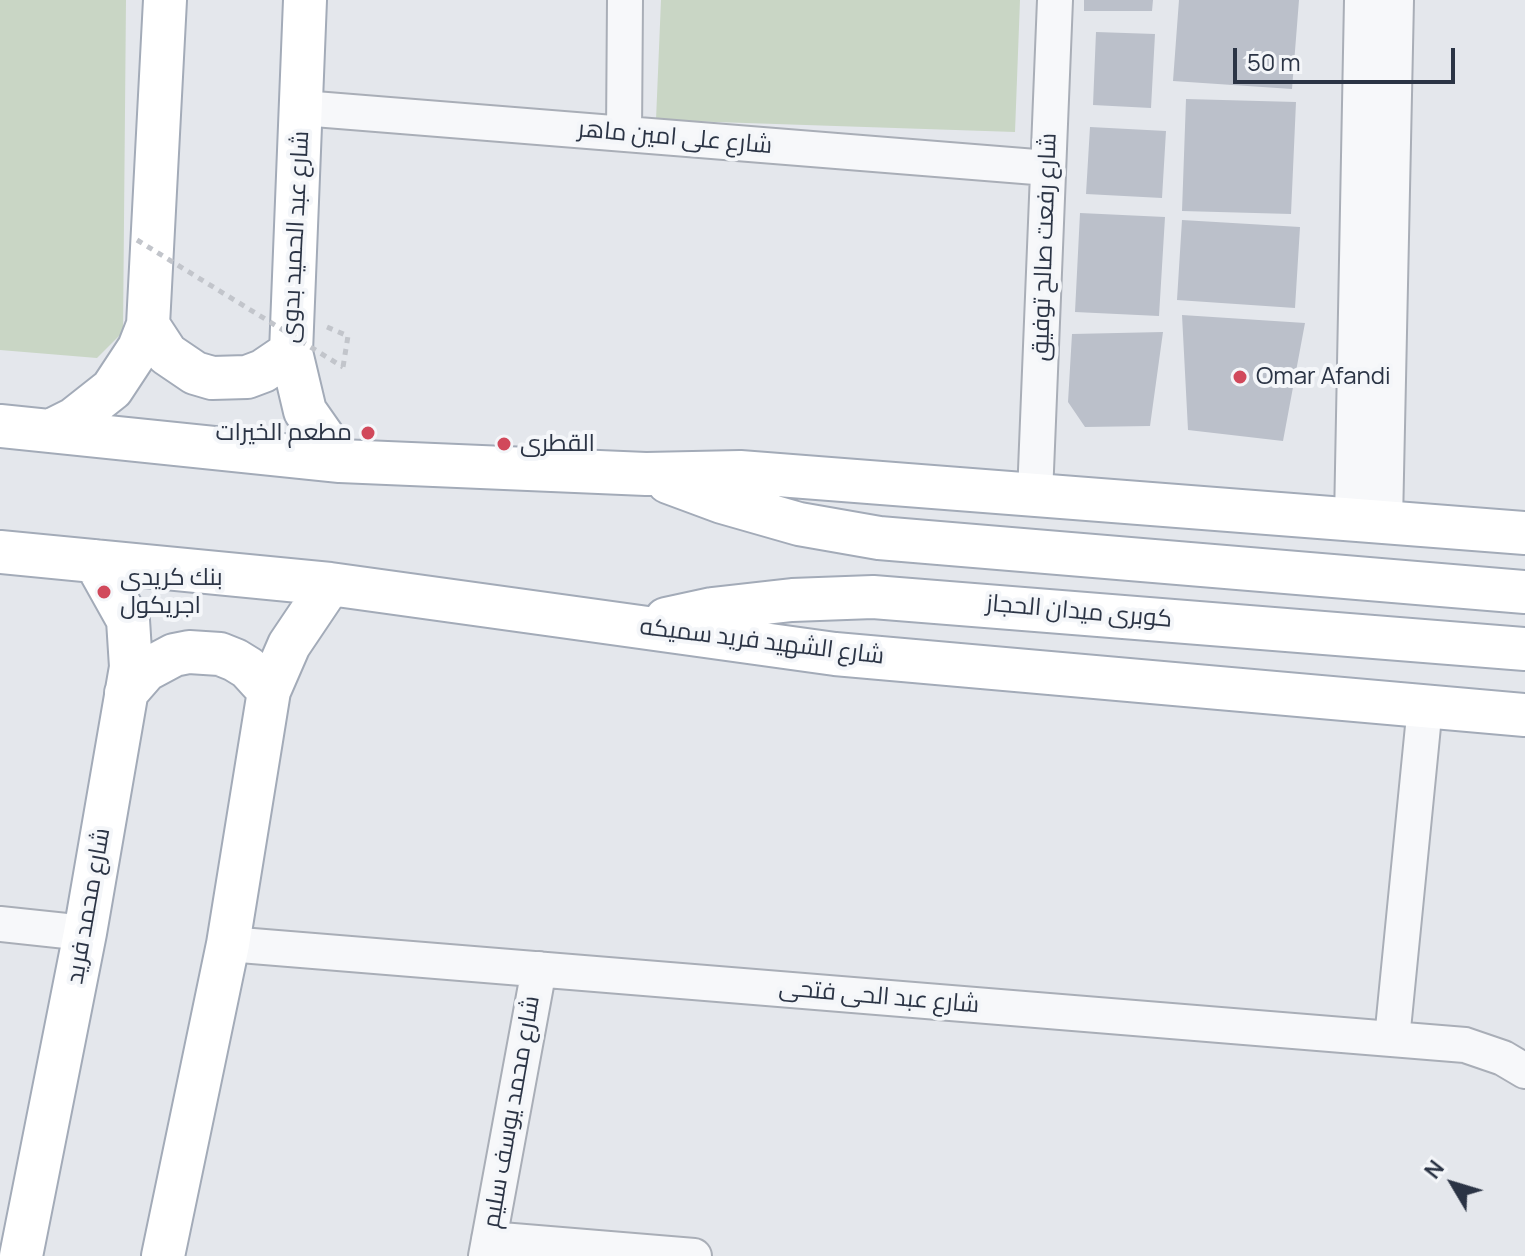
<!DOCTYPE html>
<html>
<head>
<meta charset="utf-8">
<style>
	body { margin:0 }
	#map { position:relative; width:1525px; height:1256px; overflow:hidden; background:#e4e7ec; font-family:Manrope,sans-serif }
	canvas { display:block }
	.north { position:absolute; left:1413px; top:1144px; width:80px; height:80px; -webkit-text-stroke:6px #f4f6f9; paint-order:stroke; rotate:308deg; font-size:22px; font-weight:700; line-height:32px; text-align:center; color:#2b3445 }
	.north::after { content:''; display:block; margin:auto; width:28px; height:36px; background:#2b3445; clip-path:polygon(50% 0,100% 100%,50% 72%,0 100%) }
	.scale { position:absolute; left:1233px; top:48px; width:222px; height:36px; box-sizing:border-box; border:4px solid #2b3445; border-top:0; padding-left:10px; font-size:24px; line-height:28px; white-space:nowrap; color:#2b3445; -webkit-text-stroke:6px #f4f6f9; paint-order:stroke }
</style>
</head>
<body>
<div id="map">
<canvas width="1525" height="1256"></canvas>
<div class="north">N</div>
<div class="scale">50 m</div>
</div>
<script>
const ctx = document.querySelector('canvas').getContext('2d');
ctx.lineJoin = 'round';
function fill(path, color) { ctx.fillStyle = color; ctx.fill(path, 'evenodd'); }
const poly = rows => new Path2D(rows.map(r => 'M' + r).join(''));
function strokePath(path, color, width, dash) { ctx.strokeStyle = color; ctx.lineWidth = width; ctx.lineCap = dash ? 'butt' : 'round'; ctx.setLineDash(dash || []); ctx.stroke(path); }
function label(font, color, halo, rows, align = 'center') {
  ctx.font = font + ' Manrope,Cairo,sans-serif'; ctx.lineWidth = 8; ctx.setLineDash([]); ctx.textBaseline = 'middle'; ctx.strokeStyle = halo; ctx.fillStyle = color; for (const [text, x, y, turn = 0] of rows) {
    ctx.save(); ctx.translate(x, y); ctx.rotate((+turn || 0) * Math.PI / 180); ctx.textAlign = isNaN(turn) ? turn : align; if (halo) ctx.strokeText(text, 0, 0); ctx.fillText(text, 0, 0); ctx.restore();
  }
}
const green = poly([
	[0,0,126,0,123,332,97,358,0,350],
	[661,0,1020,0,1015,132,656,120]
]);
const building = poly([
	[1084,0,1153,0,1152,11,1084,11],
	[1179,0,1299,0,1292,89,1173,81],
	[1096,32,1155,34,1151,108,1093,105],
	[1186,99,1296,102,1291,214,1182,211],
	[1090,127,1166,131,1162,198,1086,194],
	[1080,213,1165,217,1159,316,1075,312],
	[1182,220,1300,227,1295,308,1177,300],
	[1182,315,1305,323,1283,441,1188,430],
	[1163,332,1150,426,1085,427,1068,402,1072,334]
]);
const path = poly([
	[327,327,348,336,343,367]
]);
const minor = poly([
	[302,108,1048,168],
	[624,134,625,0],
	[1035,495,1055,0],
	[1352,520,1362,0],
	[1385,522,1396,0],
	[0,924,85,933],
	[228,944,1465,1045,1503,1058,1525,1071],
	[1392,1039,1425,706],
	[489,1239,694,1256],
	[486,1256,539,969]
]);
const major = poly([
	[305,0,291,352,305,411,340,461],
	[148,325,167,354,195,373,212,378,247,377,263,371,291,352],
	[0,426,340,461,646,474,740,472,1525,533],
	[52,430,74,419,112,389,139,348,148,325,165,0],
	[668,482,722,502,799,524,879,538,1525,592],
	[0,552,330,584,835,654,1525,715],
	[666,619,712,609,792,600,873,597,1525,649],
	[126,693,146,670,174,655,189,652,220,654,235,660,248,668,269,691],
	[21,1256,85,933,131,667,128,620,95,561],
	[163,1256,228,944,269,691,289,645,330,584]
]);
const pathBridge = poly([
	[137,240,343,367]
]);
const markers = [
	[1240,377,8,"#d1495b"],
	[368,433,8,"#d1495b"],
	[504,444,8,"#d1495b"],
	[104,592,8,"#d1495b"]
];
const streetNames = [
	["شارع على امين ماهر",675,138,5],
	["شارع عبد الحميد بدوى",296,237,-87],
	["شارع رفعت صالح توفيق",1045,247,-88],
	["كوبرى ميدان الحجاز",1079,612,5],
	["شارع الشهيد فريد سميكه",762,642,7],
	["شارع محمد فريد",89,906,-80],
	["شارع عبد الحى فتحى",879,997,5],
	["شارع محمد يوسف سليم",512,1112,-80]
];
const poiNames = [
	["Omar Afandi",1256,377],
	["مطعم الخيرات",352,433,"right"],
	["القطرى",520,444],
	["بنك كريدى",120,578],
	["اجريكول",120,606]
];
fill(green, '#c9d6c5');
fill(building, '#bbc0ca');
strokePath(minor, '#a9aeb7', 38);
strokePath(major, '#a3abb8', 46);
strokePath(path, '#c2c5cb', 5, [6, 6]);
strokePath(minor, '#f7f8fa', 34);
strokePath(major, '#fff', 42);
strokePath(pathBridge, '#c2c5cb', 5, [6, 6]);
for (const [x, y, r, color] of markers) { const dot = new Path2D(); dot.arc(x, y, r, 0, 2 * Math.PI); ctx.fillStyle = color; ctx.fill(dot); strokePath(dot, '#f4f6f9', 3); }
label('24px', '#2b3445', '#f4f6f9', streetNames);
label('24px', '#2b3445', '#f4f6f9', poiNames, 'left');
</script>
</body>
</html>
